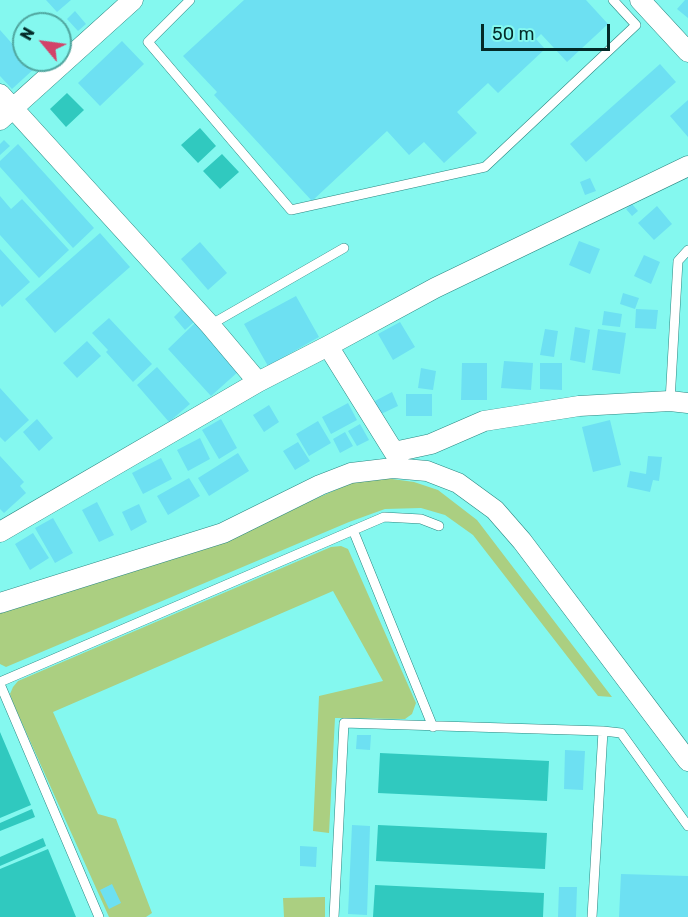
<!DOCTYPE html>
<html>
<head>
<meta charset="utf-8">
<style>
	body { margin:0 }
	#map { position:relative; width:688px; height:917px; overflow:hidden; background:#84f8ef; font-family:Rubik,sans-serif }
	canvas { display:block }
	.north { position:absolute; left:12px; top:12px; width:60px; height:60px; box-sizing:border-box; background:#84f8ef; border:2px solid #50a69f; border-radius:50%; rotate:299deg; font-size:16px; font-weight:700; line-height:24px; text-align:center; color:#032a28 }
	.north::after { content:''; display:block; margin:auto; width:21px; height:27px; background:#d24369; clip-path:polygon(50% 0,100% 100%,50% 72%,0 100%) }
	.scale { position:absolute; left:481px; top:24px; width:129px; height:27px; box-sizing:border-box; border:3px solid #032a28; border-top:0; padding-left:8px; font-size:18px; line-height:21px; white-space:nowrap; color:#032a28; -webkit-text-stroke:4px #84f8ef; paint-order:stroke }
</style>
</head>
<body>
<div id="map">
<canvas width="688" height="917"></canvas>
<div class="north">N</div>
<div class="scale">50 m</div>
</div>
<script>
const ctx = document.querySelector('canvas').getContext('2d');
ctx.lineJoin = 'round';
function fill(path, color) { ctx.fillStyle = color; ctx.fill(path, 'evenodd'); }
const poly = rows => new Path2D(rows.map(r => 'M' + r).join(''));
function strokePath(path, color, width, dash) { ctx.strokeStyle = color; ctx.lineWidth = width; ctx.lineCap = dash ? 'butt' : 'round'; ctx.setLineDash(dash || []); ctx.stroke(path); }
const green = poly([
	[385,478,414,482,438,490,477,520,612,697,598,696,473,535,445,515,421,508,385,509,349,522,6,667,0,664,0,613,225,538,354,482],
	[341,546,348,549,416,703,412,714,405,719,335,718,329,833,313,831,319,696,383,681,333,591,53,712,98,814,116,819,152,913,146,917,109,917,13,703,10,694,13,687,18,681,331,547],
	[325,897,325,917,284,917,283,898]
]);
const water = poly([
	[67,93,84,110,66,127,50,109],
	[200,128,216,146,198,163,181,145],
	[222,154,239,172,220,189,203,171],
	[0,732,31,805,0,818],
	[380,753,549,761,547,801,378,793],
	[32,809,35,817,0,831,0,823],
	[378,825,547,833,545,869,376,861],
	[43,838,46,846,0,866,0,857],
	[48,849,76,917,0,917,0,869],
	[375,885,544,893,543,917,373,917]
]);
const building = poly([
	[46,0,71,0,57,12],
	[244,0,586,0,608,24,567,62,541,34,536,39,545,49,498,93,488,83,457,112,477,133,444,163,424,142,409,155,387,131,312,201,214,95,217,92,183,56],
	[685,0,688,0,688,18,677,9],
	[75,11,86,24,78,31,67,19],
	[0,30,24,57,24,60,27,60,35,68,12,89,0,76],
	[122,41,144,64,100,106,78,83],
	[660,64,676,82,586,162,570,144],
	[688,100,688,137,670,116],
	[4,140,10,146,0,155,0,144],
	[18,144,94,228,73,248,0,167,0,161],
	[590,178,596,191,585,195,580,182],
	[0,196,11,209,22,199,69,250,39,278,0,235],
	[632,204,638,211,632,216,626,209],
	[657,206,672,224,654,240,638,223],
	[100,233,130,267,55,333,25,299],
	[579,241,600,249,590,274,569,265],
	[200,242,227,273,208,290,181,259],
	[0,249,30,282,2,307,0,304],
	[644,255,660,262,651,284,634,276],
	[623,293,639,298,635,309,620,304],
	[296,296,319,337,268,366,244,324],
	[182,309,194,322,185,330,174,317],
	[636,309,658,310,656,329,635,328],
	[604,311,622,314,620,327,602,325],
	[109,318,152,364,133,382,106,352,108,350,92,333],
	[400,322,415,347,393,360,378,334],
	[195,323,239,371,211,396,168,349],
	[575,327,590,330,585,363,570,360],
	[545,329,558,331,554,357,540,355],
	[598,329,626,333,620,374,592,370],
	[87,341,101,356,77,378,63,363],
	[504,361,533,363,531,390,501,388],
	[462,363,487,363,487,400,461,400],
	[540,363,562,363,562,390,540,389],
	[157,367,190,404,169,422,137,385],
	[421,368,436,371,433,390,418,388],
	[0,388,29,420,5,442,0,437],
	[392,392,398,406,381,414,375,401],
	[406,394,432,394,432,416,406,416],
	[348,403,357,420,331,434,322,417],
	[269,405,279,422,264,432,253,415],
	[37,419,53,438,39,451,23,432],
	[221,419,237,448,219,459,202,430],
	[610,420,621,465,593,472,582,427],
	[318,421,331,443,309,456,296,434],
	[360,424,369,440,357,446,348,431],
	[345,432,353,446,340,453,333,439],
	[200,438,210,459,188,471,177,450],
	[298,442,310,461,295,470,283,451],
	[238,453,249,471,209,496,198,478],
	[0,456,24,482,20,486,26,493,4,513,0,509],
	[648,456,662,457,659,481,653,480,650,492,627,487,630,471,646,474],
	[161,458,172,479,143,494,132,473],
	[189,478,200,496,168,515,157,496],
	[97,502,114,535,99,542,82,510],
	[139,504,147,522,131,531,122,512],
	[53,518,73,553,55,563,35,528],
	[33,533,49,558,30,570,15,544],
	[357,735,371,735,370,750,356,749],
	[565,750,585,751,583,790,564,789],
	[352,825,370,826,367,915,348,914],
	[300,846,317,847,316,867,300,866],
	[621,874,688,876,688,917,619,917],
	[112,884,121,903,109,909,100,890],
	[559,887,577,887,576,917,558,917]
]);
const lane = poly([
	[190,0,148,42,291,210,485,167,636,25,613,0],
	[210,325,344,248],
	[670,401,678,261,688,250],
	[353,530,433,727],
	[0,682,384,517,421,519,439,526],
	[0,684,99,917],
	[603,731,621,733,688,826],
	[334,917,344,723,603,731,592,917]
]);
const street = poly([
	[640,0,688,52],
	[0,94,210,325,258,382],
	[0,120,133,0],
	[328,346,394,452,431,444,484,421,579,406,670,401,688,403],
	[0,532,258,382,328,346,435,288,688,166],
	[0,603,223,533,320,485,351,473,393,468,427,471,458,483,495,510,522,541,688,761]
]);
fill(green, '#abcf81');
fill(water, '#30c9bf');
fill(building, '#6de0f2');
strokePath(lane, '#2a8781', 10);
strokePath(street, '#2a8781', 21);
strokePath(lane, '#fff', 9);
strokePath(street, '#fff', 20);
</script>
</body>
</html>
